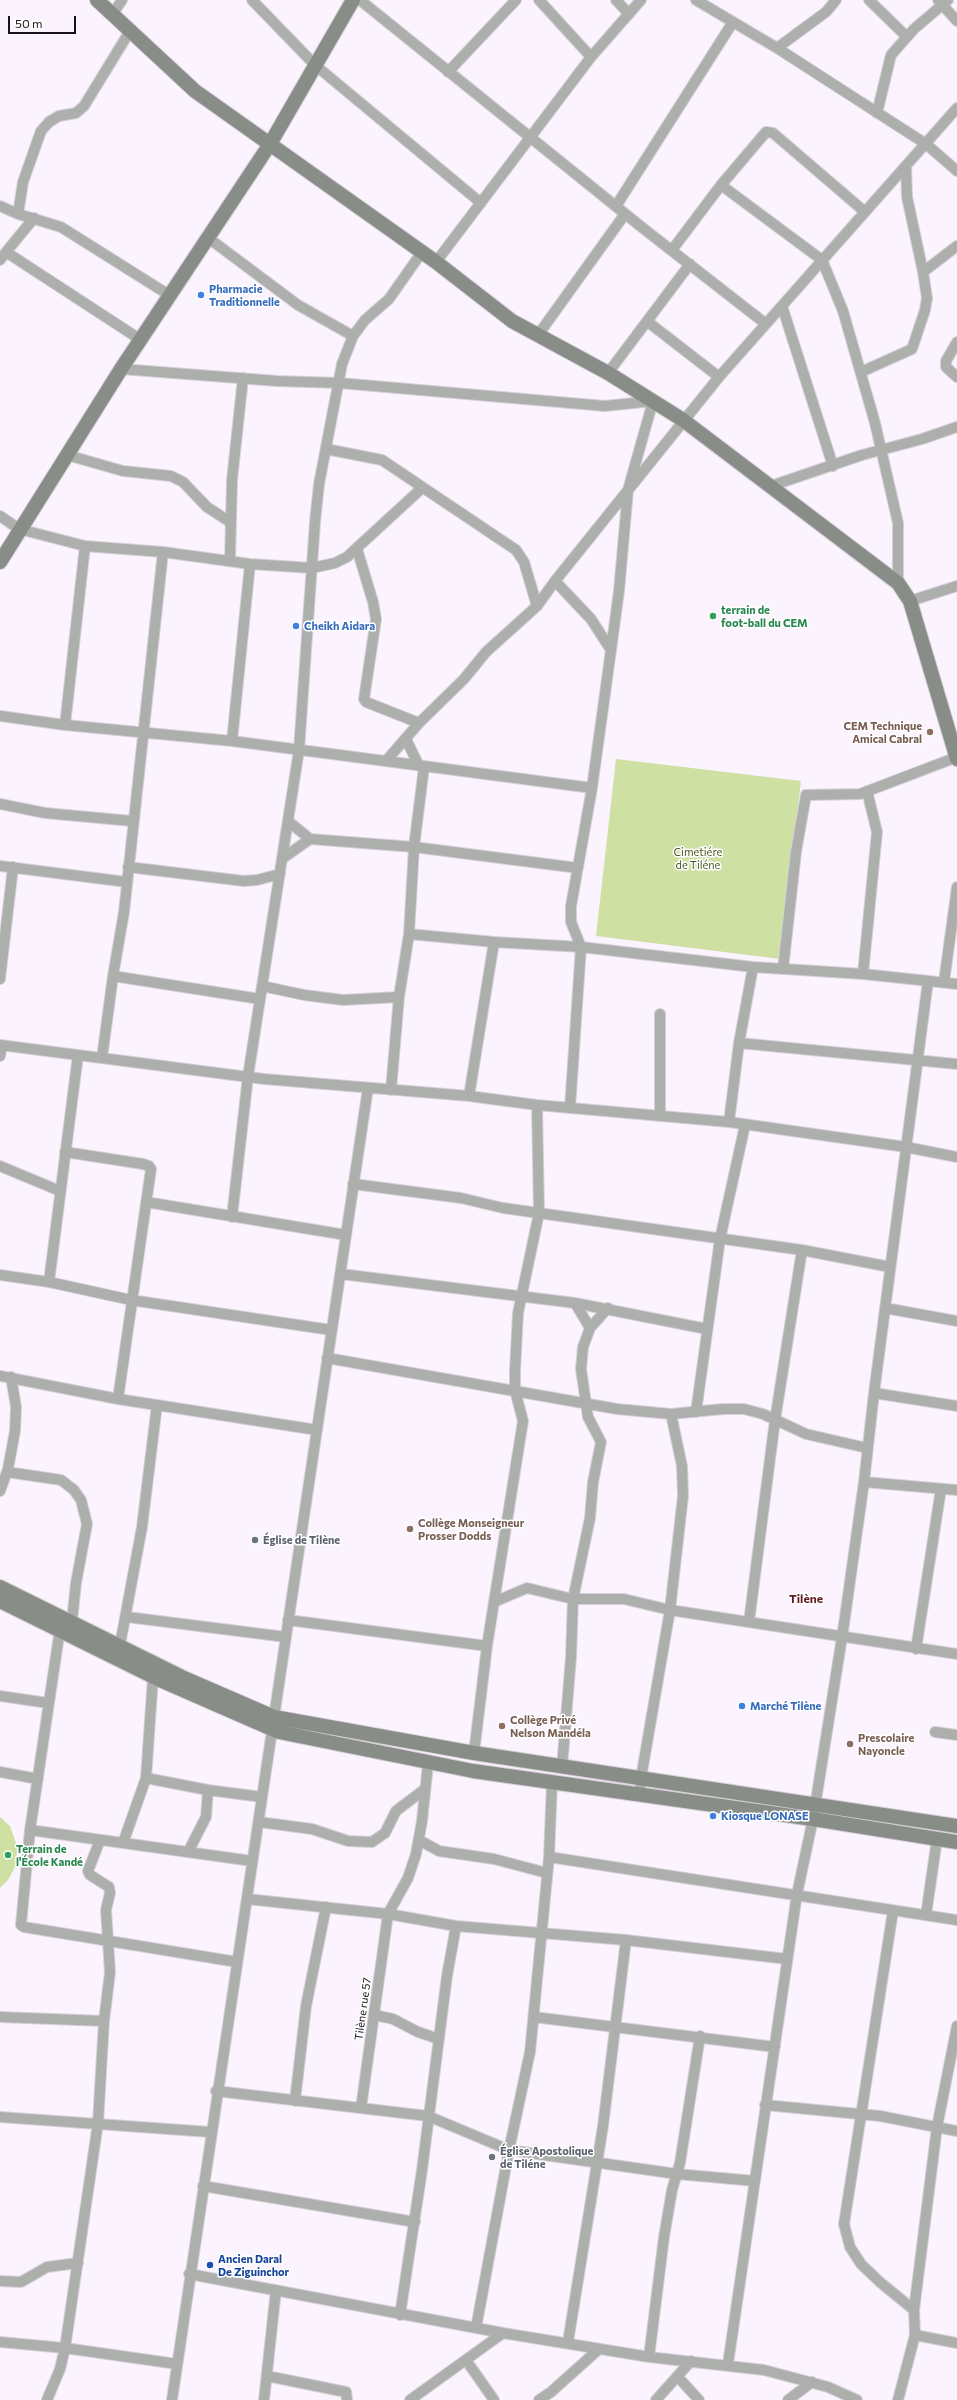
<!DOCTYPE html>
<html>
<head>
<meta charset="utf-8">
<style>
	body { margin:0 }
	#map { position:relative; width:957px; height:2400px; overflow:hidden; background:#fbf3fd; font-family:Commissioner,sans-serif }
	canvas { display:block }
	.scale { position:absolute; left:8px; top:16px; width:68px; height:18px; box-sizing:border-box; border:2px solid #161417; border-top:0; padding-left:5px; font-size:12px; line-height:14px; white-space:nowrap; color:#161417; -webkit-text-stroke:3px #fff; paint-order:stroke }
</style>
</head>
<body>
<div id="map">
<canvas width="957" height="2400"></canvas>
<div class="scale">50 m</div>
</div>
<script>
const ctx = document.querySelector('canvas').getContext('2d');
ctx.lineJoin = 'round';
function fill(path, color) { ctx.fillStyle = color; ctx.fill(path, 'evenodd'); }
const poly = rows => new Path2D(rows.map(r => 'M' + r).join(''));
function strokePath(path, color, width, dash) { ctx.strokeStyle = color; ctx.lineWidth = width; ctx.lineCap = dash ? 'butt' : 'round'; ctx.setLineDash(dash || []); ctx.stroke(path); }
function label(font, color, halo, rows, align = 'center') {
  ctx.font = font + ' Commissioner,sans-serif'; ctx.lineWidth = 3; ctx.setLineDash([]); ctx.textBaseline = 'middle'; ctx.strokeStyle = halo; ctx.fillStyle = color; for (const [text, x, y, turn = 0] of rows) {
    ctx.save(); ctx.translate(x, y); ctx.rotate((+turn || 0) * Math.PI / 180); ctx.textAlign = isNaN(turn) ? turn : align; if (halo) ctx.strokeText(text, 0, 0); ctx.fillText(text, 0, 0); ctx.restore();
  }
}
const green = poly([
	[616,759,801,781,780,959,596,936],
	[0,1817,10,1826,17,1846,16,1865,8,1880,0,1888]
]);
const stream = poly([
	[897,1824,903,1825]
]);
const street = poly([
	[252,0,315,65,481,203],
	[360,0,644,229,766,324],
	[539,0,591,57],
	[616,0,629,14],
	[696,0,777,48,926,144,957,171],
	[869,0,907,37],
	[938,0,957,21],
	[112,15,122,0],
	[777,48,826,12,836,0],
	[448,72,516,0],
	[877,113,891,55,914,29,948,0],
	[721,185,822,260,843,311,875,423,898,523,898,583],
	[0,206,18,214,61,227,169,295],
	[616,206,733,22],
	[18,214,23,182,41,131,49,122,59,116,76,113,84,106,130,31],
	[34,218,6,252,141,340],
	[207,237,298,305,353,336],
	[672,250,721,185,766,132,773,133,865,212],
	[0,260,6,252],
	[436,262,591,57,641,0],
	[923,272,957,246],
	[782,306,833,466],
	[648,322,719,377],
	[538,335,625,214],
	[957,342,946,361,946,367,957,377],
	[121,369,277,381,339,383,605,406,653,401,628,490,619,591,611,650,592,788,571,906,571,922,581,947,570,1108],
	[861,372,912,349,925,310,927,298,923,272,907,197,906,166],
	[608,373,690,264],
	[326,449,382,460,516,550,524,562,537,606],
	[67,455,123,471,171,476,183,482,207,507,230,522],
	[771,486,862,455,922,439,957,427],
	[0,516,19,529,85,546,163,552,250,564,312,568,335,563,347,557,422,488],
	[357,549,373,602,376,619,364,699,366,702,419,723],
	[163,552,124,912,113,976,260,999],
	[230,561,232,480,243,378],
	[555,581,591,619,611,650],
	[910,601,957,586],
	[0,716,65,725,232,741,592,788],
	[65,725,85,546],
	[406,739,419,766],
	[232,741,250,564],
	[386,761,419,723,464,679,486,652,537,606,555,581,719,377,957,108],
	[0,804,45,813,132,821],
	[288,821,310,839,414,847,578,868],
	[283,858,310,839],
	[0,866,127,882],
	[128,867,244,881,257,880,280,874],
	[409,934,494,942,581,947,753,967],
	[783,969,796,852,806,795,860,794,957,757],
	[863,974,877,832,867,791],
	[0,979,13,867],
	[944,982,957,887],
	[262,986,304,995,343,1000,399,997],
	[660,1014,660,1115],
	[739,1043,957,1064],
	[0,1045,264,1079,469,1096,537,1105,729,1122,906,1147,957,1157],
	[0,1056,2,1045],
	[102,1058,113,976],
	[391,1090,399,997,409,934,414,847,424,767],
	[469,1096,494,942],
	[729,1122,739,1043,753,967,863,974,957,984],
	[65,1152,143,1164,149,1166,151,1169,118,1399],
	[0,1166,60,1191],
	[353,1184,461,1198,503,1208,802,1250,890,1267],
	[146,1202,346,1235],
	[232,1217,248,1076,299,750,315,522,319,484,342,364,353,336,365,320,389,299,422,252],
	[341,1274,575,1303,707,1329],
	[0,1275,49,1282,131,1300,331,1330],
	[49,1282,78,1055],
	[575,1303,590,1328],
	[885,1308,957,1321],
	[327,1358,617,1409,671,1414,723,1409,744,1409,763,1414,806,1434,867,1448],
	[0,1376,118,1399,317,1430],
	[874,1393,957,1406],
	[696,1412,720,1239,745,1125],
	[7,1472,61,1480,74,1490,81,1500,87,1524,76,1583,72,1621],
	[864,1482,957,1490],
	[0,1491,8,1469,15,1431,16,1407,11,1377],
	[494,1602,527,1588,573,1599,624,1599,670,1610,957,1654],
	[127,1617,286,1637],
	[288,1620,487,1646],
	[749,1622,775,1420,802,1250],
	[60,1629,30,1830,21,1925,24,1927,237,1962],
	[120,1645,142,1527,157,1405],
	[916,1649,941,1489],
	[0,1696,48,1703],
	[935,1732,957,1735],
	[474,1753,487,1646,523,1421,515,1390,515,1371,518,1313,539,1213,537,1105],
	[562,1767,571,1657,573,1599,590,1518,593,1482,601,1442,588,1417,581,1369,583,1347,590,1328,608,1308],
	[0,1772,38,1779],
	[146,1778,208,1790,262,1797],
	[640,1795,641,1778,670,1610,683,1496,682,1466,671,1414],
	[259,1822,312,1829,348,1841,372,1842,385,1833,396,1811,425,1789],
	[30,1830,252,1861],
	[419,1840,439,1851,494,1859,547,1873],
	[123,1843,146,1778,153,1677],
	[188,1852,206,1817,208,1790],
	[549,1857,957,1920],
	[247,1899,388,1914,456,1926,626,1940,787,1959],
	[893,1911,844,2224,850,2247,861,2264,881,2283,914,2310],
	[926,1915,937,1839],
	[375,2015,393,2019,418,2032,439,2039],
	[0,2017,104,2021],
	[534,2017,775,2047],
	[216,2091,428,2116,509,2150,677,2174,755,2181],
	[295,2101,306,2006,326,1907],
	[765,2105,880,2116,957,2131],
	[361,2108,388,1914,408,1878,416,1854,422,1821,428,1764],
	[0,2117,210,2132],
	[203,2186,415,2222],
	[189,2274,503,2333,649,2357,764,2370,828,2387,857,2400],
	[0,2281,21,2282,47,2267,78,2263],
	[400,2315,422,2170,447,1976,456,1926],
	[476,2328,509,2150,530,2052,549,1857,552,1783],
	[915,2335,957,2343],
	[0,2342,65,2348,177,2364],
	[568,2342,603,2126,626,1940],
	[649,2357,664,2237,672,2190,680,2163,700,2036],
	[466,2360,494,2400],
	[728,2364,797,1894,813,1819,843,1631,864,1482,874,1393,928,981],
	[267,2376,346,2392,347,2400],
	[678,2377,699,2400],
	[47,2400,60,2369,65,2348,98,2123,104,2021,110,1972,106,1910,110,1893,109,1887,90,1875,88,1871,100,1840],
	[172,2400,368,1088],
	[264,2400,276,2290],
	[410,2400,503,2333],
	[539,2400,551,2392,599,2349],
	[656,2400,691,2361],
	[788,2400,812,2382],
	[898,2400,915,2335,914,2310,937,2127,957,2026]
]);
const secondary = poly([
	[97,0,195,91,436,262,512,321,608,373,683,420,898,583,910,601,957,759],
	[0,562,121,369,270,144,353,0],
	[0,1587,184,1678,274,1717,474,1753,957,1826],
	[0,1601,160,1680,279,1732,473,1771,813,1819,957,1842]
]);
const markers = [
	[201,295,4,"#3f7fe0"],
	[713,616,4,"#2e9e5b"],
	[296,626,4,"#3f7fe0"],
	[930,732,4,"#8d6e63"],
	[410,1529,4,"#8d6e63"],
	[255,1540,4,"#6b7280"],
	[742,1706,4,"#3f7fe0"],
	[502,1726,4,"#8d6e63"],
	[850,1744,4,"#8d6e63"],
	[713,1816,4,"#3f7fe0"],
	[8,1855,4,"#2e9e5b"],
	[492,2157,4,"#6b7280"],
	[210,2265,4,"#1a4fb4"]
];
const shopNames = [
	["Pharmacie",209,289],
	["Traditionnelle",209,302],
	["Cheikh Aidara",304,626],
	["Marché Tilène",750,1706],
	["Kiosque LONASE",721,1816]
];
const leisureNames = [
	["terrain de",721,610],
	["foot-ball du CEM",721,623],
	["Terrain de",16,1849],
	["l'École Kandé",16,1862]
];
const educationNames = [
	["CEM Technique",922,726,"right"],
	["Amical Cabral",922,739,"right"],
	["Collège Monseigneur",418,1523],
	["Prosser Dodds",418,1536],
	["Collège Privé",510,1720],
	["Nelson Mandéla",510,1733],
	["Prescolaire",858,1738],
	["Nayoncle",858,1751]
];
const parkNames = [
	["Cimetiére",698,852],
	["de Tiléne",698,865]
];
const worshipNames = [
	["Église de Tilène",263,1540],
	["Église Apostolique",500,2151],
	["de Tiléne",500,2164]
];
const streetNames = [
	["Tilène rue 57",363,2009,-82]
];
const transitNames = [
	["Ancien Daral",218,2259],
	["De Ziguinchor",218,2272]
];
const neighbourhoodNames = [
	["Tilène",806,1599]
];
fill(green, '#cfe0a3');
strokePath(stream, '#8098b4', 2.5);
strokePath(street, '#d6cfd8', 12);
strokePath(secondary, '#d6cfd8', 16);
strokePath(street, '#acafab', 10);
strokePath(secondary, '#898d87', 14);
for (const [x, y, r, color] of markers) { const dot = new Path2D(); dot.arc(x, y, r, 0, 2 * Math.PI); ctx.fillStyle = color; ctx.fill(dot); strokePath(dot, '#fff', 1.5); }
label('bold 11px', '#366cbe', '#fff', shopNames, 'left');
label('bold 11px', '#27864d', '#fff', leisureNames, 'left');
label('bold 11px', '#785e54', '#fff', educationNames, 'left');
label('11px', '#49561a', '#fff', parkNames);
label('bold 11px', '#5b616d', '#fff', worshipNames, 'left');
label('11px', '#161417', '#fff', streetNames);
label('bold 11px', '#164399', '#fff', transitNames, 'left');
label('bold 12px', '#621c24', '#fff', neighbourhoodNames);
</script>
</body>
</html>
